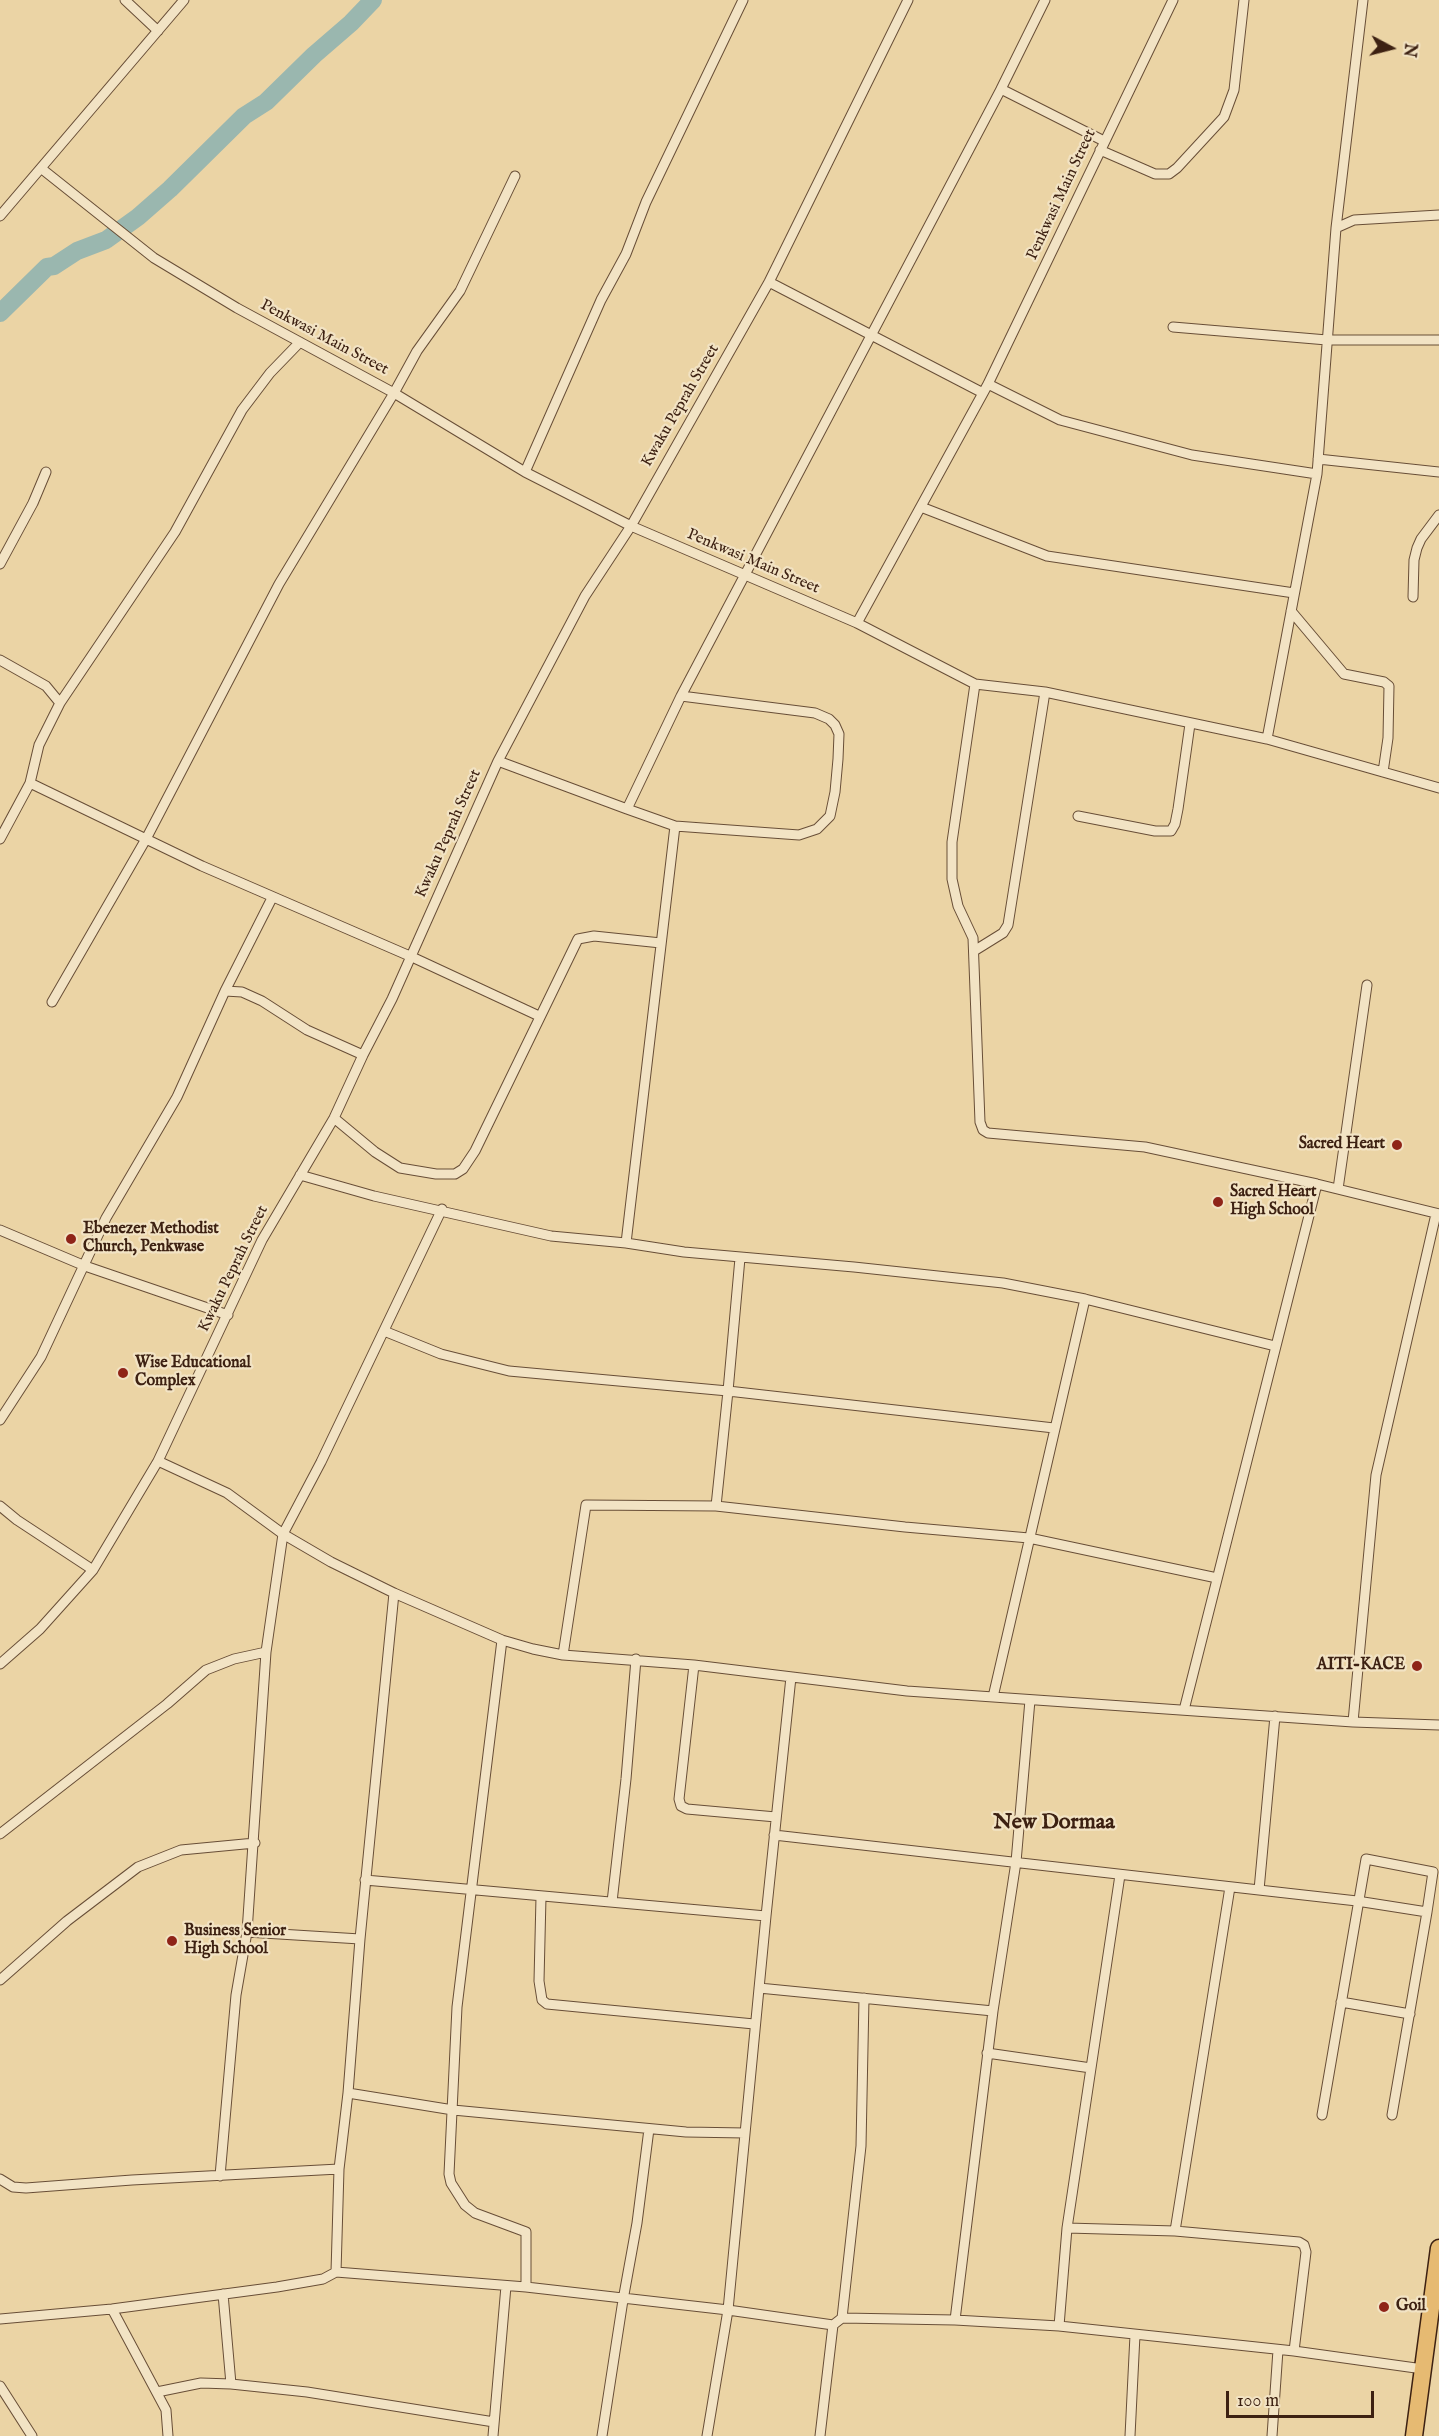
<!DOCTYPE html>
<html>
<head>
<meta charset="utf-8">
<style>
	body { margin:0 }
	#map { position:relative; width:1439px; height:2436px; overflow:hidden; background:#ebd4a5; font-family:"IM FELL English",serif }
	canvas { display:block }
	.north { position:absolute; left:1361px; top:18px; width:60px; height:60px; -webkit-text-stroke:4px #f2e3c4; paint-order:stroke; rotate:97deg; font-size:16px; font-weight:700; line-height:24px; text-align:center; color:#3d2112 }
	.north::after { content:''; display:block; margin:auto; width:21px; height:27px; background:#3d2112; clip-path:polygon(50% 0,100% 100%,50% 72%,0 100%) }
	.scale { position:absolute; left:1226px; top:2391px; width:148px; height:27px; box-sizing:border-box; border:3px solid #3d2112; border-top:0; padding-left:8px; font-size:18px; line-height:21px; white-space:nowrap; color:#3d2112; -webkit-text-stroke:4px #f2e3c4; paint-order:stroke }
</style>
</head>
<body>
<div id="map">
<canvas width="1439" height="2436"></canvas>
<div class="north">N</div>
<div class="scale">100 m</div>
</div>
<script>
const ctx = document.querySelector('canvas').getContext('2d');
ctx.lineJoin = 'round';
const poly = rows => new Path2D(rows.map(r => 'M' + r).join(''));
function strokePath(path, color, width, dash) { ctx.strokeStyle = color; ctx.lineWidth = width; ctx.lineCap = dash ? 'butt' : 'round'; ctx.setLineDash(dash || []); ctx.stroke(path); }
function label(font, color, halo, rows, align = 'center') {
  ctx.font = font + ' "IM FELL English",serif'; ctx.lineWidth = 4.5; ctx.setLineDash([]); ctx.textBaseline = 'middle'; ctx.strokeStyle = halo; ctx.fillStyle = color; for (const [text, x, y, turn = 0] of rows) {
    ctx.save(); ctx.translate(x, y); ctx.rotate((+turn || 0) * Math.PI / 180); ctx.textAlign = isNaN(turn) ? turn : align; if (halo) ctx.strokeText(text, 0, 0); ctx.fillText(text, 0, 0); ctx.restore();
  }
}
const river = poly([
	[0,313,47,267,54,266,77,251,106,240,138,217,170,189,244,116,266,102,314,55,351,23,373,0]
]);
const street = poly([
	[125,0,158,31],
	[1045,0,1001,89,1104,141],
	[1100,150,1155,174,1169,174,1177,168,1224,117,1234,90,1244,0],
	[42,169,154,258,237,308,394,393,525,472,631,526,857,623,988,384,1173,0],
	[0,216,184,0],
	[1336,228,1354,220,1439,215],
	[769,282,983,393],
	[1173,327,1327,340,1439,340],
	[300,342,270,373,242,410,175,532,60,703,39,745,30,783,202,866,412,957,539,1016],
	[988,384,1060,420,1192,455,1317,474],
	[1318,459,1439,472],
	[525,472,601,300,626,254,646,202,743,0],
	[921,507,1047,556,1294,593],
	[0,564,33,503,46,472],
	[1413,597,1414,560,1417,548,1421,539,1439,515],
	[1291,611,1344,674,1384,682,1389,686,1388,738,1383,772],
	[857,623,975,684,1045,692,1267,739,1439,788],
	[0,660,46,686,60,703],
	[975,684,952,842,952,879,958,906,973,938,980,1122,983,1130,988,1133,1145,1147,1317,1184,1439,1214],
	[1267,739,1317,474,1336,228,1363,0],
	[498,761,627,809,681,696,1001,89],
	[1078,816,1155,831,1171,831,1175,824,1178,809,1190,724],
	[675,826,799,835,817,829,830,816,835,792,838,759,839,734,835,725,829,719,815,713,681,696],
	[0,839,30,783],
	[974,951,1003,933,1008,925,1045,692],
	[225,991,242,992,262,1001,307,1030,363,1055],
	[52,1002,146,839,279,584,394,393,417,351,460,291,515,176],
	[334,1118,375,1152,400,1168,436,1174,455,1174,463,1169,475,1151,578,939,594,936,661,943],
	[300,1175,374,1196,551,1236,626,1243,684,1252,854,1267,1003,1283,1085,1299,1275,1346],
	[1338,1189,1367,985],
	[0,1230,85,1266,228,1315],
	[626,1243,675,826,627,809],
	[384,1331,441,1354,509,1371,728,1391,740,1258],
	[0,1420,41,1357,106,1218,177,1097,225,991,272,898],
	[1054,1428,728,1391,716,1506,905,1527,1029,1538,1217,1578],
	[158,1461,227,1493,283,1534,331,1562,394,1593,502,1640,533,1649,563,1655,694,1665,907,1691,1353,1722,1439,1725],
	[0,1506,17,1520,93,1570],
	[394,1593,360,1939,247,1932,266,1652,283,1534,321,1462,442,1209],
	[502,1640,457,2007,449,2174,451,2183,465,2205,475,2213,526,2232,526,2287],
	[563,1655,586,1505,716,1506],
	[0,1664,40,1629,93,1570,158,1461,262,1240,334,1118,363,1055,392,999,498,761,585,596,631,526,769,282,908,0],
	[694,1665,679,1799,681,1806,687,1809,776,1817],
	[993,1697,1085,1299],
	[1030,1700,1016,1862,993,2011,955,2320,1059,2326,1067,2228],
	[1184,1710,1317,1184],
	[1353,1722,1376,1475,1436,1214],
	[0,1834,167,1704,206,1670,234,1659,266,1652],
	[774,1835,1259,1890,1275,1716],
	[1120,1875,1067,2228,1175,2231,1230,1887],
	[365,1880,766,1916,791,1677],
	[1259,1890,1357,1901,1427,1912,1392,2115],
	[541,1897,539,1981,542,2000,547,2004,754,2024],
	[612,1902,626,1779,636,1659],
	[766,1916,728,2310,833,2325,842,2318,955,2320],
	[360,1939,348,2093,453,2110,686,2132,745,2133],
	[0,1980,67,1921,138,1867,181,1850,255,1843],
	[759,1988,993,2011],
	[1341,2002,1410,2014],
	[987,2053,1091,2068],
	[348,2093,339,2169,336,2272,526,2287,728,2310,707,2436],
	[1322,2115,1366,1859,1433,1872,1427,1912],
	[220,2176,236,1995,247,1932],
	[0,2179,13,2187,26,2188,132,2180,339,2169],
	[1175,2231,1299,2242,1304,2245,1306,2252,1294,2351],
	[223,2294,231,2384],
	[112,2309,166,2410,168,2436],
	[842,2318,861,2146,864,1998],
	[0,2319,112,2309,277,2287,323,2279,336,2272],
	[1059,2326,1294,2351,1423,2369],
	[0,2386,32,2436],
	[157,2392,201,2383,231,2384,307,2392,494,2422],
	[493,2436,506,2286],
	[602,2436,623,2300,637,2223,649,2129],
	[820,2436,833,2325],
	[1130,2436,1135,2335],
	[1272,2436,1278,2350]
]);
const highway = poly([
	[1414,2436,1439,2248]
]);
const markers = [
	[1397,1145,6,"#8f2418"],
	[1218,1202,6,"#8f2418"],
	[71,1239,6,"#8f2418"],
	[123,1373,6,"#8f2418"],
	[1417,1666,6,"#8f2418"],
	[172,1941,6,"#8f2418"],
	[1384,2307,6,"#8f2418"]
];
const streetNames = [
	["Penkwasi Main Street",1062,195,-65],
	["Penkwasi Main Street",324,338,28],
	["Kwaku Peprah Street",681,406,-60],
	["Penkwasi Main Street",753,562,23],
	["Kwaku Peprah Street",449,834,-66],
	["Kwaku Peprah Street",234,1269,-64]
];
const poiNames = [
	["Sacred Heart",1385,1145,"right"],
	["Sacred Heart",1230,1193],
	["High School",1230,1211],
	["Ebenezer Methodist",83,1230],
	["Church, Penkwase",83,1248],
	["Wise Educational",135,1364],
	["Complex",135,1382],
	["AITI-KACE",1405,1666,"right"],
	["Business Senior",184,1932],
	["High School",184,1950],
	["Goil",1396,2307]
];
const districtNames = [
	["New Dormaa",1054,1823]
];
strokePath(river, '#9ab7af', 18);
strokePath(street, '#684e37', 11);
strokePath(highway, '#3d2112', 19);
strokePath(street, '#f2e3c4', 9);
strokePath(highway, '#e6ba72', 16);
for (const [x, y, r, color] of markers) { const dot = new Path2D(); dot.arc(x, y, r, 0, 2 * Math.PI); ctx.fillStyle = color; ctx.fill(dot); strokePath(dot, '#f2e3c4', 2); }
label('16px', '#3d2112', '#f2e3c4', streetNames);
label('bold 16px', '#3d2112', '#f2e3c4', poiNames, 'left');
label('bold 22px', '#3d2112', '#f2e3c4', districtNames);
</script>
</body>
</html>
